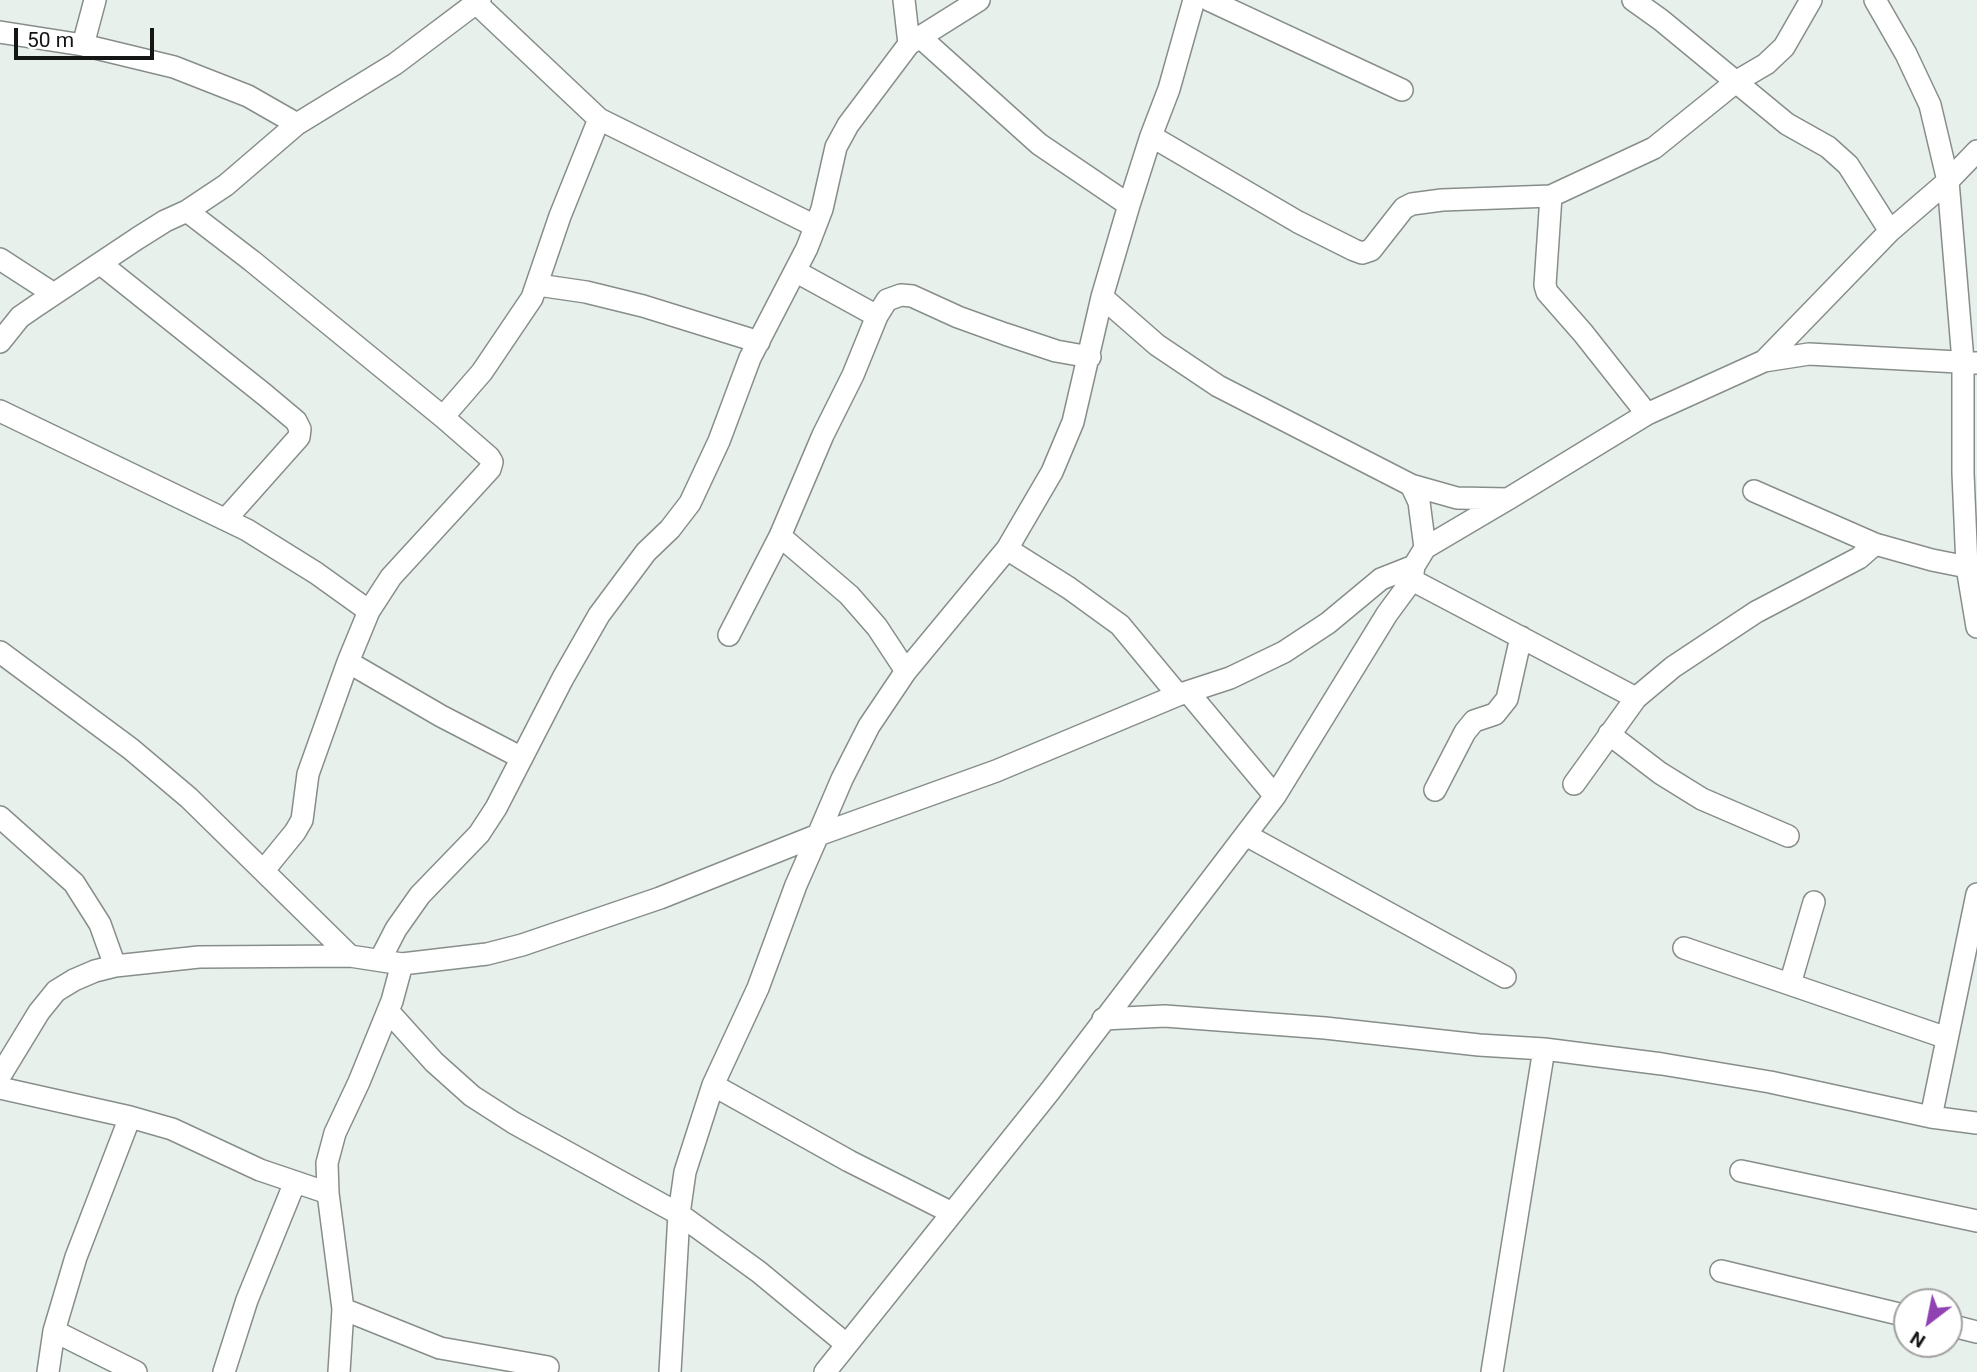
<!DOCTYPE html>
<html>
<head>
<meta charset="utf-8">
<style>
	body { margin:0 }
	#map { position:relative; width:1977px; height:1372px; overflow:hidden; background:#e8f0ec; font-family:Roboto,sans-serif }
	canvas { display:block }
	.north { position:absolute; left:1893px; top:1288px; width:70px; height:70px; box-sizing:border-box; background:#fff; border:2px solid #a1a2a1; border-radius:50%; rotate:212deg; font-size:19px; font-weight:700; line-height:28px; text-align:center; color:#131614 }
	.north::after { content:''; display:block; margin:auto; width:24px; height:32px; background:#9042b3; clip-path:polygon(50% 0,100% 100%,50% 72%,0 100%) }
	.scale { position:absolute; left:14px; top:28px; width:140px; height:32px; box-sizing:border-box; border:4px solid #131614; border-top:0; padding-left:9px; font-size:21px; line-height:24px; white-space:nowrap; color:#131614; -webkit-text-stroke:5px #fff; paint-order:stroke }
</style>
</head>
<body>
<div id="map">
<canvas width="1977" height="1372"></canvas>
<div class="north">N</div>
<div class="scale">50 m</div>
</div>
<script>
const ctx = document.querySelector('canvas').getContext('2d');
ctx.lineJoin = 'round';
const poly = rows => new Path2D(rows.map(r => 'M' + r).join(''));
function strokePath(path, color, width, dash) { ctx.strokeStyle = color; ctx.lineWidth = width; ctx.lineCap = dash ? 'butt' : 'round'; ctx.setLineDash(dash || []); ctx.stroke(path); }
const minor = poly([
	[904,0,909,44],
	[1209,0,1402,90],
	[1633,0,1661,20,1787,124,1828,147,1848,165,1890,231],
	[1875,0,1906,54,1930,105,1948,181,1963,361,1963,473,1967,567,1977,627],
	[475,2,599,119,815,226],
	[0,32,83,45,174,67,248,96,297,124],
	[920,37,1039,144,1129,205],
	[83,45,95,0],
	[1151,136,1298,222,1354,250,1362,253,1371,250,1404,208,1412,204,1442,200,1551,196,1654,148,1737,81,1766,64,1784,47,1811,0],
	[1551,196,1545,285,1547,292,1583,333,1647,414],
	[187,211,252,261,443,417,489,457,492,462,490,469,391,577,369,611,348,662,308,774,302,820,295,832,264,870],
	[0,259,54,294],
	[101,264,265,395,296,421,300,429,299,437,226,519],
	[795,271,877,316],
	[538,285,586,292,643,306,759,342],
	[1102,297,1157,345,1218,386,1411,485,1457,498,1508,499,1647,414,1764,361,1809,354,1977,363],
	[0,342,20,317,36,306,138,238,165,221,187,211,226,185,297,124,395,64,480,0],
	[1764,361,1890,231,1948,181,1977,151],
	[0,411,247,530,316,573,369,611],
	[443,417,482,372,532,298,560,216,599,119],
	[1411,485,1419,502,1425,548],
	[1754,491,1875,544,1932,560,1967,567],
	[780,536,849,595,877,627,906,671],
	[1007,549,1069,588,1120,625,1178,695],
	[1412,580,1636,698],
	[729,635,780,536,823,435,853,375,877,316,887,300,901,295,912,296,958,317,1005,334,1056,351,1090,357],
	[0,652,131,749,189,798,350,956],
	[348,662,441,716,522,758],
	[1188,692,1275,796],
	[1609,734,1660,773,1702,799,1788,836],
	[1574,784,1636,698,1673,667,1756,612,1859,558,1875,544],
	[1435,790,1465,732,1474,721,1495,714,1507,699,1521,637],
	[0,817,74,883,100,924,115,966],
	[1246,835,1505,977],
	[1684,948,1947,1038],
	[380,960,396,929,420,895,479,834,496,808,563,678,599,615,646,552,670,529,690,503,719,441,750,358,807,248,822,209,836,147,848,125,909,44,979,0],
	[1790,984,1814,902],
	[388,1011,434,1062,472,1096,514,1123,679,1214,759,1272,846,1344],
	[1103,1019,1165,1016,1325,1028,1479,1045,1544,1049,1662,1064,1770,1082,1931,1117,1977,1123],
	[0,1076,39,1012,56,991,74,980,95,971,115,966,199,957,350,956,402,964,487,954,522,945,660,898,818,835,996,771,1178,695,1230,678,1284,652,1328,623,1381,579,1414,566],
	[713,1085,849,1161,952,1213],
	[0,1088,130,1117,172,1129,260,1170,328,1193],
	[1931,1117,1977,894],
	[1741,1171,1977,1221],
	[1721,1271,1907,1316],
	[343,1309,440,1348,548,1367],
	[1949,1325,1977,1332],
	[54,1331,136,1372],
	[48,1372,54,1331,76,1257,130,1117],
	[224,1372,247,1300,295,1182],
	[339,1372,343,1309,328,1193,327,1163,335,1133,359,1082,392,1001,402,964],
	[670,1372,679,1214,685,1172,713,1085,758,988,796,885,818,835,842,779,869,726,906,671,1007,549,1052,472,1073,422,1102,297,1129,205,1151,136,1169,89,1194,0],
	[825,1372,1050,1091,1275,796,1387,614,1412,580,1414,566,1425,548,1508,499],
	[1492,1372,1544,1049]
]);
strokePath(minor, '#878e8a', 24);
strokePath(minor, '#fff', 21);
</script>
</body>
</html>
